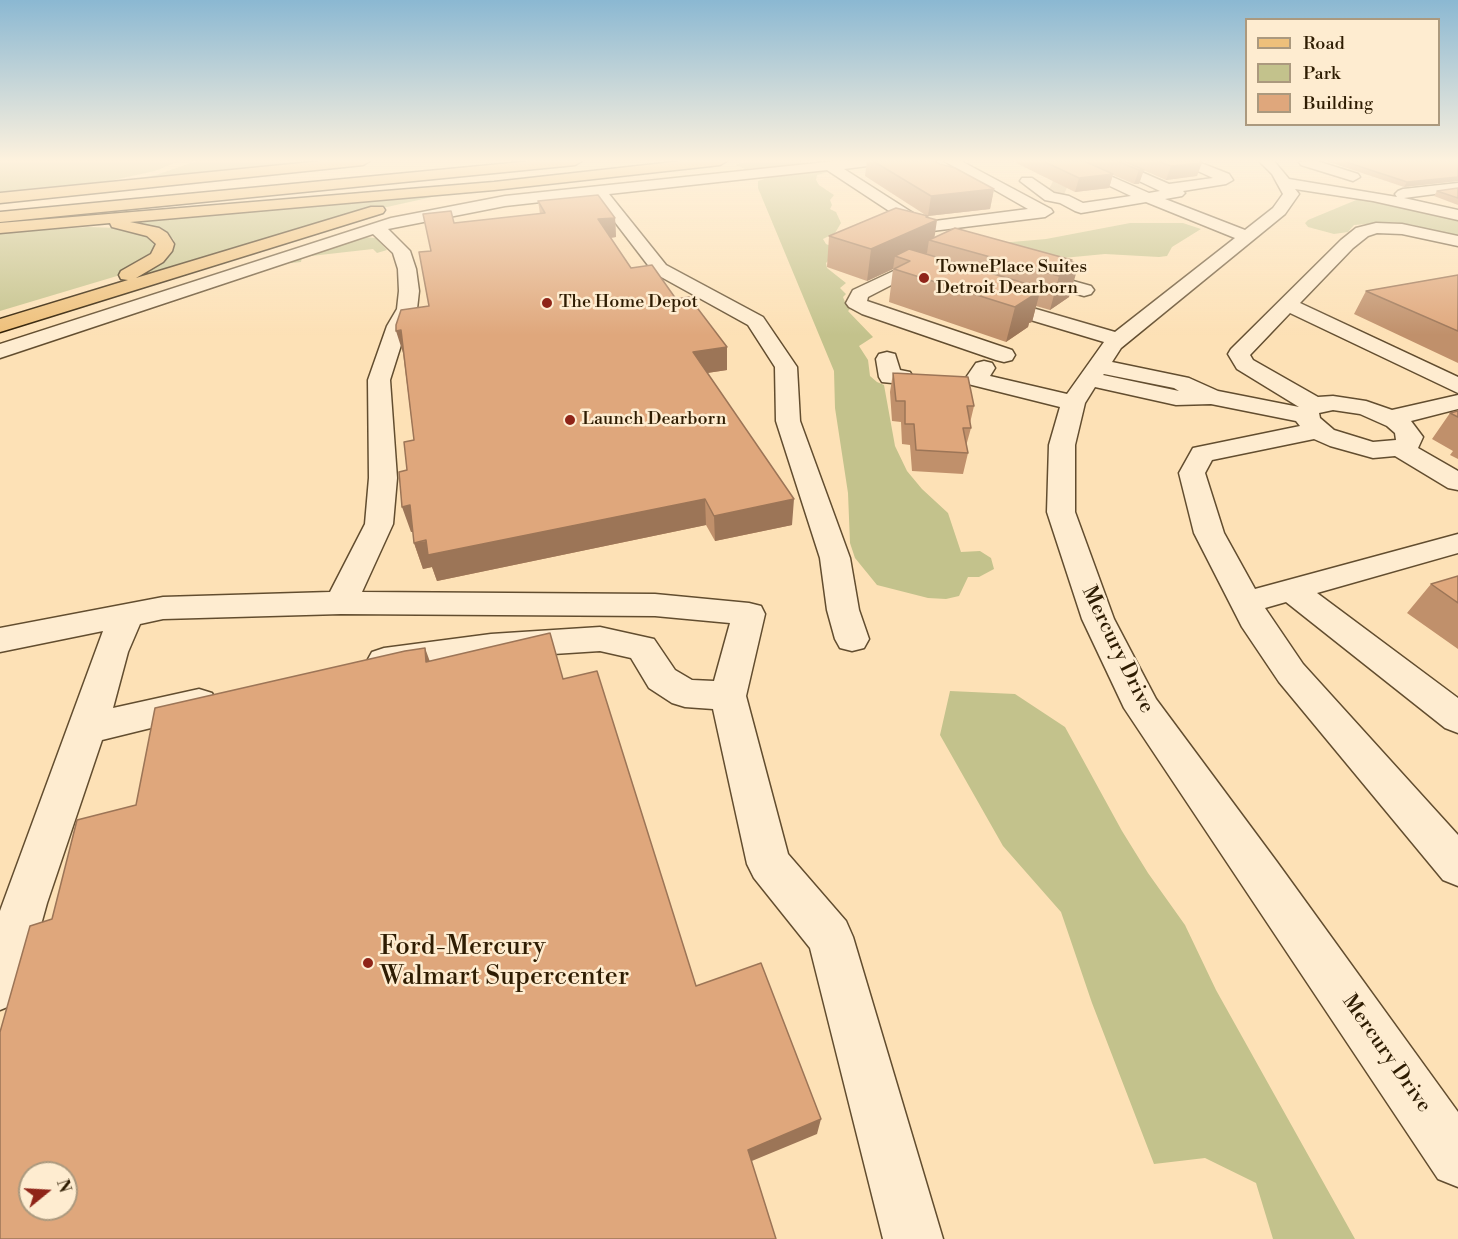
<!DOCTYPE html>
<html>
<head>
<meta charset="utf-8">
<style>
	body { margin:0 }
	#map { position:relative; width:1458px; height:1239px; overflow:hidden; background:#fde1b6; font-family:"Libre Bodoni",serif }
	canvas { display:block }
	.legend { position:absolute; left:1245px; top:18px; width:195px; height:108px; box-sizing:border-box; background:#feecd0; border:2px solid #ab997e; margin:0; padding:8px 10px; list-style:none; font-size:18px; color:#2e1c02 }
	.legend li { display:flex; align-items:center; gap:12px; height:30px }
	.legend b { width:30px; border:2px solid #ab997e }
	.north { position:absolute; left:18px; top:1161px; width:60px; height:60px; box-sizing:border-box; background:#feecd0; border:2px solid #ab997e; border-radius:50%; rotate:72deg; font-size:16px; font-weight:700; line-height:24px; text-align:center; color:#2e1c02 }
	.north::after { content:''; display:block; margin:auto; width:21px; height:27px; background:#8f2418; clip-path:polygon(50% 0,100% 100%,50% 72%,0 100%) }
</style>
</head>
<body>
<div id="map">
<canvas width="1458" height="1239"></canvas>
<ul class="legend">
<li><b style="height:8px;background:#eec07b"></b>Road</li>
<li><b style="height:16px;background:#c3c28c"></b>Park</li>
<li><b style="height:16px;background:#dfa77c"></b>Building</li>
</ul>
<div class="north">N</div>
</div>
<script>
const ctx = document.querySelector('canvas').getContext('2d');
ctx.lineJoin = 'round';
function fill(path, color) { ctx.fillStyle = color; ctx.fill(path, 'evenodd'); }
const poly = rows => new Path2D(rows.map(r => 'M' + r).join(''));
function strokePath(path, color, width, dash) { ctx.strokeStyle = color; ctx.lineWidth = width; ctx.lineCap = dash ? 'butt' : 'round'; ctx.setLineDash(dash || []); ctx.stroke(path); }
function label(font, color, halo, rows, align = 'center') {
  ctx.font = font + ' "Libre Bodoni",serif'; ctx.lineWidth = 5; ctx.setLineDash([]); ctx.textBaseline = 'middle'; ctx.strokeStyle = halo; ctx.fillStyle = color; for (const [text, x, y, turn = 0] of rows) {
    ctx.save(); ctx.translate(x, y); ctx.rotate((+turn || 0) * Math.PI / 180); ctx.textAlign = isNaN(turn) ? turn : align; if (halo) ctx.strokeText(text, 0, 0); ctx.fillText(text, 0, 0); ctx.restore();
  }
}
const green = poly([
	[0,161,180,161,155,171,100,183,0,194],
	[196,161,335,161,117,183,156,175],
	[748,161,799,161,812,165,745,169,735,165],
	[822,170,828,172,817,175,816,180,819,185,834,195,830,200,832,205,830,209,836,212,841,223,835,233,823,239,826,244,831,246,830,259,826,263,827,268,846,283,840,288,846,294,843,297,845,302,851,308,848,311,873,337,859,346,868,360,870,376,877,382,884,385,895,446,907,471,922,489,948,513,961,552,980,551,991,558,994,569,979,577,968,577,959,596,946,599,928,598,877,585,855,558,850,543,848,493,835,408,834,371,758,188,758,181,773,176],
	[450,193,360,213,0,324,0,319,134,277,159,264,173,249,174,240,165,232,119,221],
	[1361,198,1458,220,1458,239,1414,225,1392,222,1354,225,1348,232,1334,234,1308,227,1305,223,1308,220],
	[1130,223,1183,223,1201,229,1172,247,1167,256,1159,257,1105,254,1063,258,1000,243,1046,239],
	[88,227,119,228,139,233,152,239,157,246,150,258,117,276,0,311,0,233],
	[364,237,376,238,387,250,377,253,373,249,302,257,301,262,282,264],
	[950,691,1015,694,1065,727,1122,831,1148,873,1185,925,1216,990,1355,1239,1273,1239,1256,1183,1205,1158,1154,1164,1092,1003,1061,912,1003,846,940,735]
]);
const minorTunnel = poly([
	[1050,187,1064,194]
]);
const minor = poly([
	[836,161,882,161,875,165,844,169,927,222,1028,209,944,161,961,161,1051,209,1053,212,1045,217,924,232,918,230,827,170,609,194,666,265,763,317,797,367,800,421,850,558,859,610,869,639,864,648,852,651,840,648,835,639,827,610,820,558,776,421,775,367,748,325,654,273,595,196,505,206,388,229,410,251,416,269,419,291,417,309,407,326,390,380,397,478,393,524,362,592,655,594,749,603,761,606,765,614,746,696,788,854,846,921,853,937,943,1239,883,1239,810,948,754,878,747,864,713,709,685,707,672,703,649,688,631,658,600,651,491,658,384,674,372,670,367,661,372,652,384,648,491,634,600,627,654,639,675,670,692,680,714,681,730,623,655,616,341,614,163,619,140,624,128,652,113,708,199,689,212,693,217,703,212,713,102,740,47,903,24,986,17,1003,0,1010,0,911,103,631,0,652,0,628,163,597,330,592,365,524,369,478,368,380,387,326,397,309,399,291,398,269,393,253,373,234,0,358,0,344,391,218,505,196,836,161],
	[1057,161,1076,161,1149,193,1160,191,1097,161,1116,161,1169,184,1213,178,1176,161,1196,161,1229,174,1233,180,1226,184,1183,191,1185,193,1182,196,1165,199,1245,230,1273,208,1283,194,1272,174,1259,161,1274,161,1289,179,1397,197,1395,194,1398,191,1403,189,1458,183,1458,191,1404,198,1458,210,1458,220,1373,201,1295,189,1299,194,1285,214,1121,348,1112,362,1189,378,1218,391,1299,407,1237,369,1228,354,1231,349,1341,240,1356,228,1376,223,1402,224,1458,236,1458,246,1402,234,1377,233,1368,236,1353,248,1300,303,1458,377,1458,393,1290,313,1250,355,1253,360,1318,397,1333,396,1366,401,1392,410,1458,395,1458,409,1411,421,1423,437,1418,448,1458,471,1458,490,1448,488,1395,456,1373,458,1330,446,1314,439,1212,460,1205,473,1224,533,1255,589,1458,534,1458,553,1317,593,1458,698,1458,733,1445,728,1286,602,1265,608,1303,664,1458,835,1458,886,1443,880,1279,682,1242,627,1194,533,1179,473,1193,448,1300,426,1296,421,1211,404,1176,405,1095,387,1085,403,1075,445,1075,512,1114,619,1156,699,1277,862,1458,1112,1458,1187,1438,1179,1124,708,1082,619,1047,512,1049,445,1060,407,968,384,965,379,976,363,984,361,992,363,995,368,990,376,1067,394,1104,342,984,306,981,302,984,298,998,298,1115,332,1235,238,1146,202,1081,213,1075,211,1060,203,1045,200,1020,181,1022,178,1032,178,1054,193,1069,196,1083,203,1131,196,1057,161],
	[1104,374,1174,388,1179,391,1103,375,1104,374],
	[1333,410,1360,414,1387,426,1395,433,1396,440,1373,442,1334,430,1320,418,1319,413,1333,410],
	[1317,161,1358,174,1360,177,1353,181,1301,165,1299,162,1317,161],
	[902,267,940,279,942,283,940,287,933,289,903,279,868,297,867,301,1012,350,1015,355,1012,360,1004,362,996,360,862,314,849,307,846,303,853,290,902,267],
	[1030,269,1091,286,1094,290,1091,294,1084,296,1023,279,1021,275,1023,271,1030,269],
	[887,352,895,354,900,370,910,372,913,377,910,382,902,384,882,382,879,377,876,359,879,354,887,352]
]);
const major = poly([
	[322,161,370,161,363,165,0,203,0,193,322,161],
	[682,161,727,161,720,165,494,190,130,222,159,228,167,233,174,244,172,251,163,262,136,278,371,207,383,207,385,210,383,213,0,332,0,319,128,280,121,279,119,275,121,271,151,254,156,244,147,236,112,227,110,223,0,233,0,223,494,182,682,161]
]);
const highway = poly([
	[532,161,582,161,575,165,0,222,0,212,532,161]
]);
const wall = poly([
	[867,161,934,161,994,189,990,209,928,216,934,238,1071,262,1069,297,1050,310,1036,306,1032,322,1029,323,1028,327,1006,342,889,302,893,269,867,281,827,267,829,236,927,216,865,176],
	[1012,161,1198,161,1197,176,1166,180,1143,170,1139,184,1134,184,1113,175,1109,188,1075,192],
	[1326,161,1458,161,1458,181,1404,187],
	[1458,188,1458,205,1434,196,1437,191],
	[538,201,615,218,616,237,611,238,631,268,727,370,707,373,792,525,715,541,706,525,437,581,432,567,423,569,414,543,413,532,411,532,407,470,414,440,403,353,429,306,431,251,454,223,540,214],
	[1458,275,1458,363,1354,314,1366,291],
	[893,373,974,406,970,423,971,428,966,446,968,453,963,474,912,471,910,445,902,444,901,422,892,421,890,392],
	[1458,411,1458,459,1450,455,1453,451,1432,439,1450,413],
	[1458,576,1458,649,1407,613,1431,584]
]);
const shadedWall = poly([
	[1202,163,1197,176,1166,180,1171,166],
	[1139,170,1144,170,1139,184,1134,184],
	[1113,174,1109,188,1075,192,1079,178],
	[1458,177,1458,181,1404,187,1407,182],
	[994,189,990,209,928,216,931,196],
	[928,216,926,225,937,220,934,241,929,240,927,253,910,261,895,256,893,269,867,281,871,249],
	[615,218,616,237,600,239,598,219],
	[1072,260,1069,270,1079,264,1069,297,1050,310,1059,276,1069,261],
	[1041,288,1032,322,1029,323,1028,327,1006,342,1015,307],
	[401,330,407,353,403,353,396,331],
	[727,347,727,370,694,375,693,352],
	[705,499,706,525,437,581,432,567,423,569,414,543],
	[794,499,792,525,715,541,714,516],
	[410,505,419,531,411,532,402,507],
	[425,648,433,670,426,662],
	[821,1119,817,1134,747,1163,748,1150]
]);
const building = poly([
	[873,161,934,161,940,164,955,168,994,189,931,196,873,161],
	[1043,161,1084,161,1113,174,1079,178,1043,161],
	[1117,161,1124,161,1144,170,1139,170,1117,161],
	[1157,161,1198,161,1202,163,1171,166,1157,161],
	[1343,161,1458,161,1458,177,1407,182,1343,161],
	[1458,188,1458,198,1437,191,1458,188],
	[598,195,615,218,598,219,631,268,652,265,676,299,689,297,727,347,693,352,794,499,714,516,705,499,428,555,426,540,414,543,410,505,402,507,399,472,407,470,404,442,414,440,401,330,396,331,396,325,401,310,429,306,419,252,431,251,423,214,451,211,454,223,545,213,538,201,598,195],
	[896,208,928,216,926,217,937,220,871,249,829,236,896,208],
	[955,228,1072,260,1069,261,1079,264,1059,276,929,240,955,228],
	[909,249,1041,288,1034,292,1037,293,1015,307,894,269,910,261,895,256,909,249],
	[1458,275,1458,331,1366,291,1458,275],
	[893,373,968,377,974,406,967,406,971,428,963,428,968,453,916,450,914,424,905,424,905,401,896,401,893,373],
	[1458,411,1458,417,1450,413,1458,411],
	[1458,576,1458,603,1431,584,1458,576],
	[550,633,563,679,597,671,696,986,761,963,821,1119,748,1150,776,1239,0,1239,0,1032,30,926,52,919,77,820,136,805,155,708,405,651,425,648,426,662,550,633],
	[30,1173,66,1173,66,1209,30,1209,30,1173]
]);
const markers = [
	[924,278,6,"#8f2418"],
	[547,303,6,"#8f2418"],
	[570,420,6,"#8f2418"],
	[368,963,6,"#8f2418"]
];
const farPoinames = [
	["TownePlace Suites",936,268],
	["Detroit Dearborn",936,289],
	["The Home Depot",559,303],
	["Launch Dearborn",582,420]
];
const streetNames = [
	["Mercury Drive",1117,650,64],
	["Mercury Drive",1386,1054,55]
];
const nearPoinames = [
	["Ford-Mercury",380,948],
	["Walmart Supercenter",380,978]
];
fill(green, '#c3c28c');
strokePath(minorTunnel, '#d4ba92', 16, [16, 8]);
strokePath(minor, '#624d2f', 3);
strokePath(major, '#2e1c02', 3);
strokePath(highway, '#2e1c02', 3);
fill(minor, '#feecd0');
fill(major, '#eec07b');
fill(highway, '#eec07b');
fill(wall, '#c0906b');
fill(shadedWall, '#9c7557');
fill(building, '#dfa77c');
strokePath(building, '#9c7557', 1.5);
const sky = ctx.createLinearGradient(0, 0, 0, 335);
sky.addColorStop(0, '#8bb8d2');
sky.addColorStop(0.48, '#fef2de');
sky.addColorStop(1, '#fef2de00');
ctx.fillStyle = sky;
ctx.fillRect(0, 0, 1458, 335);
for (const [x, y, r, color] of markers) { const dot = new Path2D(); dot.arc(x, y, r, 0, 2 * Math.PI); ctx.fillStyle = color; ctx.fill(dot); strokePath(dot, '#feecd0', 2); }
label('18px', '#2e1c02', '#feecd0', farPoinames, 'left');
label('21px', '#2e1c02', '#feecd0', streetNames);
label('26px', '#2e1c02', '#feecd0', nearPoinames, 'left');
</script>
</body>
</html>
